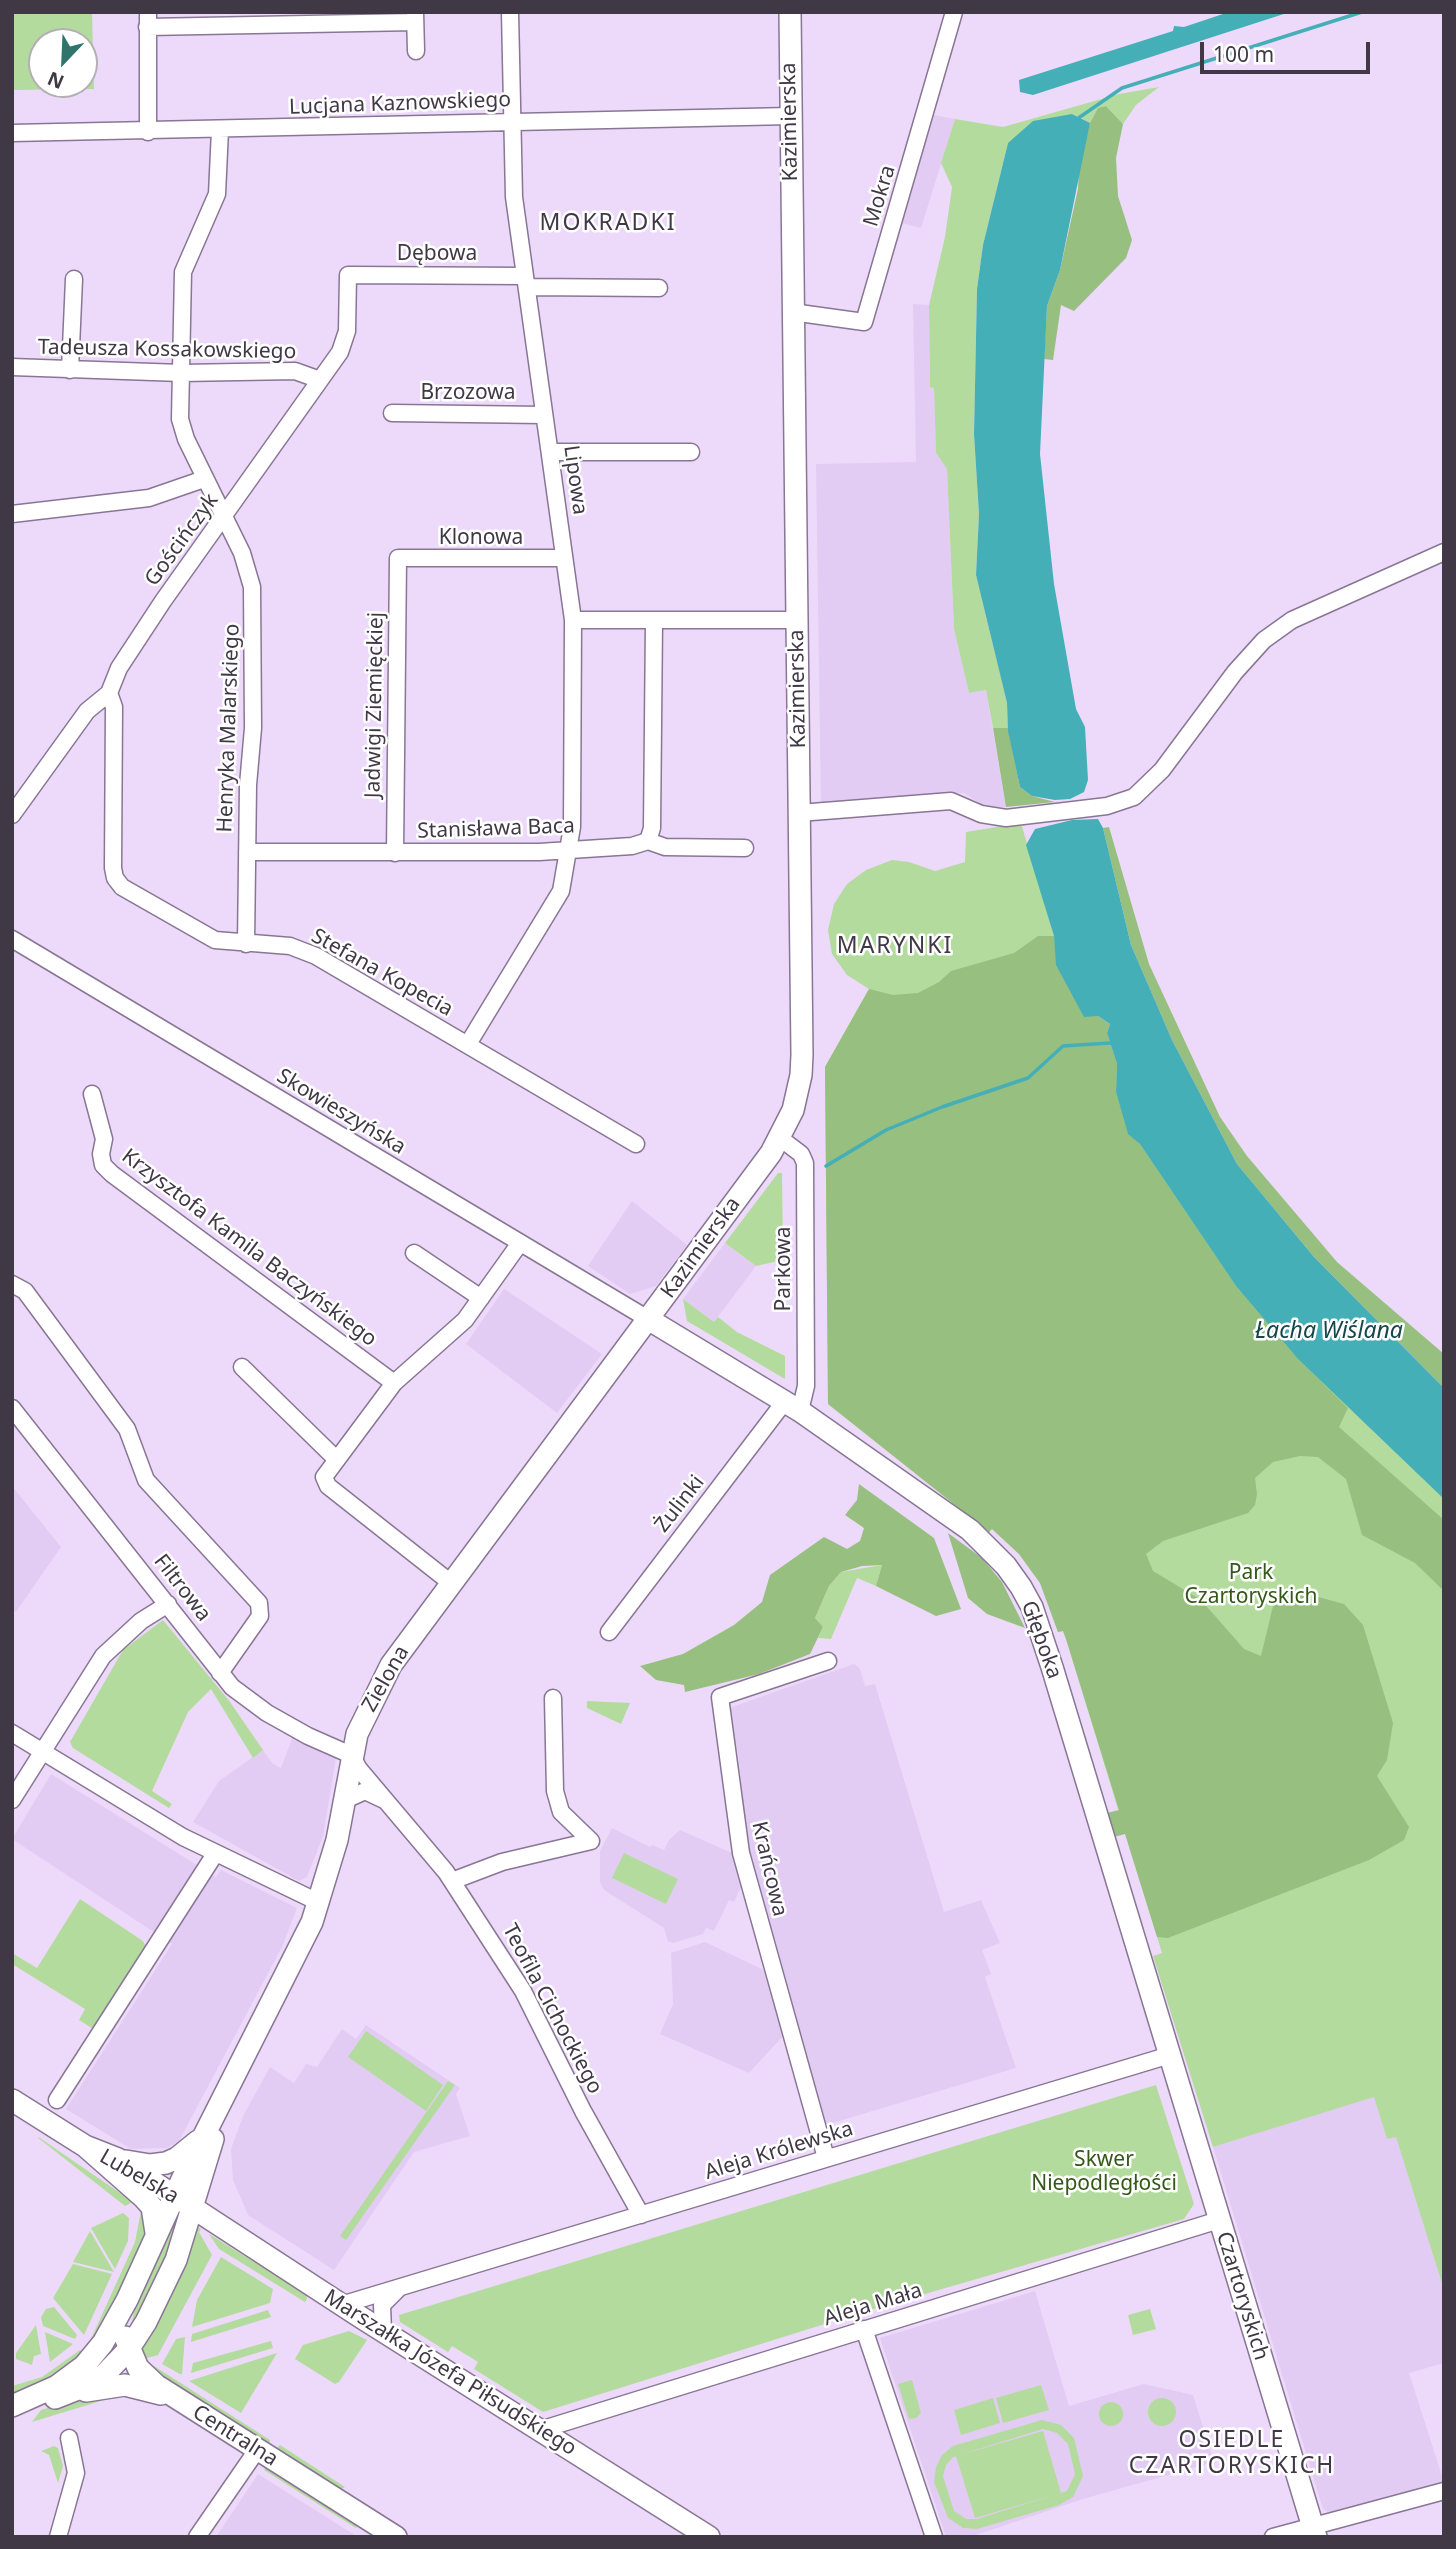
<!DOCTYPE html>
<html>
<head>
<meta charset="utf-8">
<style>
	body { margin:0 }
	#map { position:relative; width:1456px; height:2549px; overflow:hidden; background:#eddafa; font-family:"Noto Sans",sans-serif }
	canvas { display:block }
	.frame { position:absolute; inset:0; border:14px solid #403845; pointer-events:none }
	.north { position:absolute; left:28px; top:28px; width:70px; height:70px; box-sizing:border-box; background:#fff; border:2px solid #b3afb5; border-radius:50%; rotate:203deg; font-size:19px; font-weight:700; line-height:28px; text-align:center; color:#403845 }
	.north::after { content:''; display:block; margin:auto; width:24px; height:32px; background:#2f756b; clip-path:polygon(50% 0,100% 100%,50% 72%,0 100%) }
	.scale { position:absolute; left:1200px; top:42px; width:170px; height:32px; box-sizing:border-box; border:4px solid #403845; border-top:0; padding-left:9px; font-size:21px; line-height:24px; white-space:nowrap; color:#403845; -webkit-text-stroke:5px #fff; paint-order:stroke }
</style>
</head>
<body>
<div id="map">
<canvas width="1456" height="2549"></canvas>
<div class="frame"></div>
<div class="north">N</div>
<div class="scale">100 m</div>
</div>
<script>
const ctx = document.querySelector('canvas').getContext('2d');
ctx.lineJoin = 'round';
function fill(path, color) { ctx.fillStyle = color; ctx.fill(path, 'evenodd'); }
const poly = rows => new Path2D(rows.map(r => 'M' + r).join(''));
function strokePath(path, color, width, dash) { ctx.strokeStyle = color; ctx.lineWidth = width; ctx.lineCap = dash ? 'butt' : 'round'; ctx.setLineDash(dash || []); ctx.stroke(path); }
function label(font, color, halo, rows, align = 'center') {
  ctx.font = font + ' "Noto Sans",sans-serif'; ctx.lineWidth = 5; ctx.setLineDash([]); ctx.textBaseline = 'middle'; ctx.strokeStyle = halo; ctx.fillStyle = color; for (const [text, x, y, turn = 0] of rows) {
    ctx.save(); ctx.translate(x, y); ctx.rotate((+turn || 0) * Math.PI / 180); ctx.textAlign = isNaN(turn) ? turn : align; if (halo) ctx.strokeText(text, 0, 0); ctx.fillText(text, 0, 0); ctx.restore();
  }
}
const built = poly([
	[934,115,955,119,921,228,902,223],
	[913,304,929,305,930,386,934,387,936,453,947,468,954,629,969,693,986,690,1006,807,988,809,964,793,821,807,816,464,916,462],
	[632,1201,687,1245,656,1286,630,1294,588,1266],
	[725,1243,756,1266,714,1322,683,1299],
	[504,1289,602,1354,557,1413,466,1344],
	[12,1486,61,1547,16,1612,12,1610],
	[854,1664,860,1669,865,1686,875,1684,944,1912,981,1900,1000,1943,982,1950,991,1974,985,1977,1016,2068,826,2125,747,1839,738,1753,729,1712,732,1707],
	[293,1736,336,1758,323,1836,307,1877,299,1881,193,1822,219,1781,263,1750,273,1764,281,1768],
	[51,1774,216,1877,221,1870,297,1908,282,1947,179,2141,167,2148,131,2149,66,2109,172,1944,12,1839],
	[612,1828,650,1847,652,1845,664,1850,669,1840,680,1830,732,1853,741,1887,734,1902,729,1900,714,1931,706,1928,703,1934,673,1943,668,1941,664,1928,604,1890,600,1882,600,1851],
	[705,1942,764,1970,783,2036,749,2073,660,2034,673,2004,671,1953],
	[366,2025,460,2088,456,2094,470,2136,414,2152,334,2270,248,2215,233,2180,231,2149,243,2116,270,2067,294,2083,306,2064,317,2067,342,2029,356,2039],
	[1374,2096,1387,2138,1396,2136,1444,2290,1444,2363,1409,2373,1444,2482,1329,2513,1323,2509,1213,2147],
	[1035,2291,1069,2406,1144,2384,1193,2395,1214,2462,1083,2499,970,2537,946,2537,880,2338],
	[258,2474,358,2537,216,2537]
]);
const green = poly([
	[12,12,92,12,94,89,12,90],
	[42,42,84,42,84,84,42,84],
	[1159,87,1136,105,1123,124,1106,106,1098,108,1090,123,1072,114,1008,143,983,245,977,289,974,434,979,514,976,575,1007,703,1008,728,993,728,986,690,969,693,954,629,947,469,936,453,934,388,930,387,929,305,945,237,952,187,941,163,955,119,1003,127,1119,94],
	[1021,823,1054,936,1107,1033,1117,1064,1444,1483,1444,2290,1396,2137,1387,2139,1374,2097,1213,2147,1153,1956,1162,1953,1066,1639,1063,1631,1058,1632,1040,1583,1019,1554,992,1529,989,1532,828,1404,825,1067,869,989,847,975,832,954,828,930,834,904,847,884,866,870,892,860,909,862,935,871,965,862,966,832],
	[778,1173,782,1173,783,1260,756,1266,725,1243],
	[683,1299,714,1322,718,1317,737,1332,785,1356,785,1379,687,1321],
	[882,1565,876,1586,857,1578,831,1639,818,1638,823,1627,815,1618,829,1586,841,1572],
	[163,1620,230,1702,263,1750,253,1758,211,1689,188,1712,152,1791,172,1804,169,1808,73,1748,70,1742,123,1650],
	[587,1701,630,1703,621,1724,587,1708],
	[624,1853,678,1879,666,1904,612,1878],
	[80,1899,143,1941,146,1947,95,2030,79,2020,85,2009,12,1964,12,1953,37,1968],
	[366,2031,443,2085,426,2111,348,2057],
	[448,2081,455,2085,346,2240,340,2236],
	[1156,2085,1194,2204,1184,2219,873,2309,543,2412,474,2369,478,2362,452,2346,448,2352,400,2322,399,2315],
	[37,2137,40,2138,133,2202,125,2206],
	[141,2211,146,2234,94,2345,90,2341,135,2242],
	[123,2213,129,2218,128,2241,115,2269,91,2228],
	[176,2226,172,2249,131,2330,134,2309,168,2230],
	[196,2226,201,2229,199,2232,212,2255,158,2355,140,2360,137,2351],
	[90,2231,114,2272,73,2262],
	[209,2234,306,2294,307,2299,305,2302,219,2249],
	[221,2257,273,2289,270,2303,192,2327,197,2300],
	[73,2264,112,2274,84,2335,53,2298],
	[54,2307,77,2335,75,2339,43,2326,41,2317,46,2309],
	[1150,2309,1156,2329,1133,2335,1128,2315],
	[268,2310,271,2317,191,2342,192,2334],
	[36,2325,41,2354,34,2356,32,2365,16,2359,16,2353],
	[349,2331,367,2340,339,2382,335,2384,295,2359,303,2345],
	[45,2332,73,2344,50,2362],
	[185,2337,182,2374,180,2374,162,2364,176,2339],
	[271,2341,273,2348,191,2373,193,2363],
	[80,2350,86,2355,43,2384,12,2394,12,2386,42,2377],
	[277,2353,241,2413,189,2381],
	[154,2366,270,2440,269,2446,156,2375,150,2367],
	[912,2380,921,2413,916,2418,909,2419,898,2384],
	[1041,2385,1049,2410,1003,2423,996,2398],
	[103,2391,117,2396,32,2422,41,2410],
	[993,2398,1000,2423,961,2435,954,2410],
	'1148 2412a14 14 0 1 1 28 0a14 14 0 1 1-28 0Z',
	'1099 2414a12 12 0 1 1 24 0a12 12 0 1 1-24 0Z',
	[1042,2420,1061,2425,1074,2438,1083,2476,1073,2497,1059,2505,977,2529,963,2528,948,2518,934,2482,936,2467,942,2455,953,2446],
	[1043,2429,1057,2433,1068,2444,1075,2474,1067,2491,977,2519,966,2519,954,2511,943,2476,946,2465,953,2457],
	[1043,2431,1061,2493,975,2518,956,2456],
	[280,2445,345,2487,339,2490,275,2450],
	[54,2446,58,2448,63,2466,58,2483,49,2455,41,2451],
	[266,2466,359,2523,356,2528,264,2470]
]);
const forest = poly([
	[1106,106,1123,124,1116,158,1118,196,1132,240,1126,258,1074,311,1061,305,1053,360,1044,359,1047,306,1060,270,1078,189,1079,166,1090,123,1098,108],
	[993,728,1008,728,1020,787,1032,796,1055,802,1006,807],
	[1109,827,1149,964,1220,1117,1247,1156,1337,1262,1444,1354,1444,1388,1314,1257,1237,1164,1172,1040,1131,945,1103,828],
	[1038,936,1054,936,1057,965,1098,1016,1110,1024,1107,1033,1117,1064,1116,1092,1128,1133,1140,1144,1236,1286,1298,1359,1348,1408,1339,1427,1444,1520,1444,1591,1415,1563,1362,1535,1346,1479,1318,1457,1300,1456,1273,1462,1255,1478,1257,1494,1255,1505,1248,1513,1163,1541,1146,1554,1153,1571,1201,1600,1244,1649,1261,1656,1273,1606,1290,1595,1311,1595,1344,1604,1363,1625,1393,1723,1387,1760,1377,1776,1409,1827,1404,1840,1369,1860,1168,1938,1157,1937,1125,1834,1114,1837,1107,1813,1119,1810,1066,1639,1063,1631,1058,1632,1040,1583,1019,1554,992,1529,989,1532,828,1404,825,1067,869,989,893,995,918,993,939,982,951,971,1014,953],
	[859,1484,934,1538,961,1609,936,1616,876,1586,882,1565,862,1566,841,1572,829,1586,815,1618,823,1627,810,1654,759,1674,685,1692,684,1685,656,1680,640,1666,683,1654,734,1625,762,1602,770,1575,824,1537,847,1549,860,1541,864,1528,845,1515,857,1500],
	[948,1533,982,1558,1002,1582,1025,1628,987,1614,968,1598]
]);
const water = poly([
	[1229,12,1290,12,1033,95,1020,92,1019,80,1173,31,1174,26,1184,27],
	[1072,114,1090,123,1060,270,1047,306,1040,454,1054,584,1076,709,1085,727,1088,780,1084,792,1070,799,1055,800,1032,796,1020,787,1008,731,1007,703,976,575,979,514,974,434,977,289,983,245,1008,143,1033,121],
	[1098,819,1103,828,1131,945,1172,1040,1237,1164,1314,1257,1444,1388,1444,1499,1298,1359,1236,1286,1140,1144,1128,1134,1116,1092,1117,1064,1107,1033,1110,1024,1098,1016,1084,1017,1056,965,1054,936,1026,845,1035,829,1072,820]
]);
const stream = poly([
	[1077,119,1122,88,1362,12],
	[826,1166,886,1130,942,1107,1028,1078,1063,1046,1110,1043]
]);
const minor = poly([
	[148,12,148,132],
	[415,12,416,51],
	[510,12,514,197,573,620,797,620],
	[147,27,415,22],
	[220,130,217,194,183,272,180,419,186,439,242,553,252,587,253,728,248,785,246,944],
	[12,133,790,116],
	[527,287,659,288],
	[792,312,864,322,954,12],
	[12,367,181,373,295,371,320,380],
	[70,370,74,279],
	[392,413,544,415],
	[550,452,691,452],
	[12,514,149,498,204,479],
	[109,693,114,707,113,868,115,878,122,887,215,940,290,946,316,956,636,1144],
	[799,813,951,801,981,814,1006,818,1107,806,1134,797,1162,770,1235,672,1264,640,1292,620,1444,552],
	[12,815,87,711,109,693,119,668,163,601,340,352,347,331,348,275,525,276],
	[648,841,652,828,654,621],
	[247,852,539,852,632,846,648,841,665,847,745,848],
	[395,853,398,558,564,558],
	[12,939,648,1319],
	[468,1044,561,891,572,827,573,620],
	[92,1094,104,1139,101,1154,103,1165,112,1174,394,1383],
	[780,1138,801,1154,805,1163,806,1386,800,1411],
	[414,1253,481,1298],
	[12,1284,25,1291,127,1429,146,1480,259,1603,260,1616,220,1673],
	[242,1367,335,1458],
	[12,1408,232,1687,267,1713,308,1736,351,1755,359,1769,446,1872,523,1991,583,2111,641,2215],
	[451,1583,328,1486,324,1477,394,1383,465,1320,520,1243],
	[609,1632,785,1401],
	[12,1733,183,1837,320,1903],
	[12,1800,103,1656,141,1621,168,1604],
	[343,1801,365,1791,384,1800],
	[452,1881,502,1862,591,1841,561,1812,555,1791,553,1698],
	[57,2100,215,1854],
	[826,2158,741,1853,720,1697,828,1661],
	[341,2305,1170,2055],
	[864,2329,934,2537],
	[383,2332,382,2305,398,2289],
	[540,2430,1219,2220],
	[58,2537,76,2473,69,2438],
	[197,2537,257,2450],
	[1273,2537,1444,2491]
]);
const major = poly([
	[648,1319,800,1411,970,1530,1006,1566,1021,1587,1032,1607,1052,1667,1316,2537],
	[12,2100,85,2146,143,2197,152,2207,156,2233],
	[85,2146,118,2159,362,2318,709,2537],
	[126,2161,150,2165,166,2163,177,2158,198,2141],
	[125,2337,138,2368,156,2385,396,2537],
	[86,2391,125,2385,161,2394],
	[55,2398,83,2387,104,2375,128,2350,146,2322,176,2260,213,2139],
	[12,2406,57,2386,84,2366,103,2343,127,2300,184,2175,312,1922,337,1840,357,1734,391,1665,771,1153,793,1110,801,1075,802,1055,790,12]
]);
const streetNames = [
	["Lucjana Kaznowskiego",400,104,-2],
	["Kazimierska",790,122,-91],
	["Mokra",880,196,-73],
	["Dębowa",437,254],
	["Tadeusza Kossakowskiego",167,350,1],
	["Brzozowa",468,393],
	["Lipowa",575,480,82],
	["Klonowa",481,538],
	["Gościńczyk",182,540,-54],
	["Kazimierska",798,689,-91],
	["Jadwigi Ziemięckiej",375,705,-89],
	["Henryka Malarskiego",229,728,-88],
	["Stanisława Baca",496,829,-2],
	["Stefana Kopecia",382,973,29],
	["Skowieszyńska",341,1112,31],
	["Krzysztofa Kamila Baczyńskiego",249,1248,37],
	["Kazimierska",701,1248,-54],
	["Parkowa",784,1269,-90],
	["Żulinki",680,1504,-52],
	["Filtrowa",182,1588,52],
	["Głęboka",1041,1640,70],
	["Zielona",386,1679,-60],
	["Krańcowa",769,1869,77],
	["Teofila Cichockiego",552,2009,62],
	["Aleja Królewska",779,2151,-17],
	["Lubelska",139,2177,30],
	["Czartoryskich",1242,2296,73],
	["Aleja Mała",873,2305,-17],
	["Marszałka Józefa Piłsudskiego",450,2373,32],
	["Centralna",235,2436,32]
];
const parkNames = [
	["Park",1251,1573],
	["Czartoryskich",1251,1597],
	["Skwer",1104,2160],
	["Niepodległości",1104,2184]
];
const neighbourhoodNames = [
	["MOKRADKI",608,223],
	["MARYNKI",895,946],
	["OSIEDLE",1232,2440],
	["CZARTORYSKICH",1232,2466]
];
const waterNames = [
	["Łacha Wiślana",1329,1331]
];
fill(built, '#e3ccf3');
fill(green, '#b4db9e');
fill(forest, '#97bf7f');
fill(water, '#44afb7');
strokePath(stream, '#44afb7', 3.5);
strokePath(minor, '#887694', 19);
strokePath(major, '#887694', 24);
strokePath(minor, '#fff', 16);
strokePath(major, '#fff', 21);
label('21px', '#403845', '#fff', streetNames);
label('21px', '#345818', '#fff', parkNames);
ctx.letterSpacing = '2px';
label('23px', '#403845', '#fff', neighbourhoodNames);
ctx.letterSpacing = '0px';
label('italic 23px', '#17464a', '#fff', waterNames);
</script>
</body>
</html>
